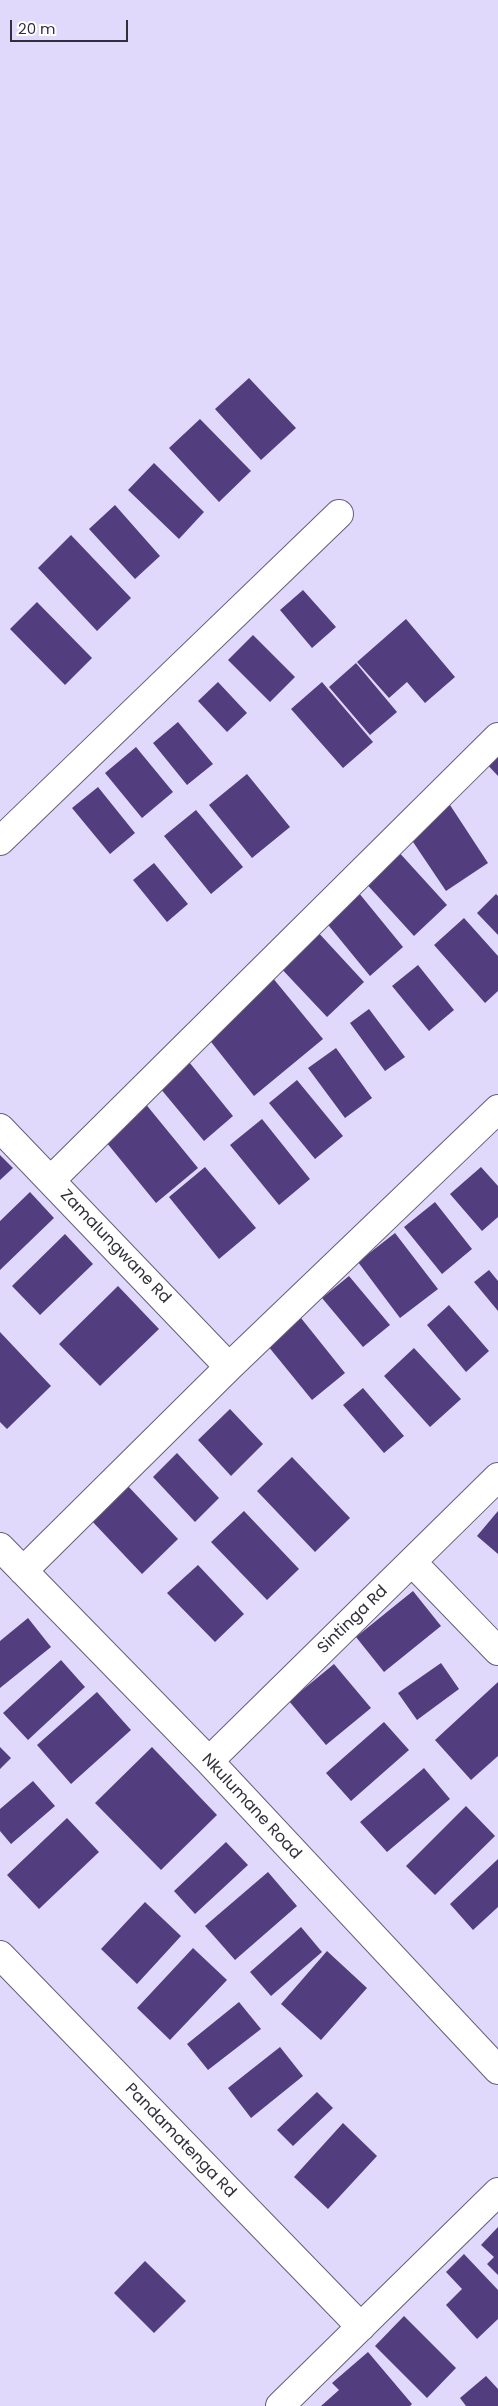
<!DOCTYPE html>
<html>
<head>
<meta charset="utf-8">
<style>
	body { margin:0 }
	#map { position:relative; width:498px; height:2406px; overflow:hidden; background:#e1d9fb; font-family:Poppins,sans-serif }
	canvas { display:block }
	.scale { position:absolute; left:10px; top:20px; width:118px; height:22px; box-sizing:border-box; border:2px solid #322e3b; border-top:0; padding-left:6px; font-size:15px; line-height:18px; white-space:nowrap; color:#322e3b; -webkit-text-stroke:4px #fff; paint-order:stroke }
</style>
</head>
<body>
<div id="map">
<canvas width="498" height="2406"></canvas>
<div class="scale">20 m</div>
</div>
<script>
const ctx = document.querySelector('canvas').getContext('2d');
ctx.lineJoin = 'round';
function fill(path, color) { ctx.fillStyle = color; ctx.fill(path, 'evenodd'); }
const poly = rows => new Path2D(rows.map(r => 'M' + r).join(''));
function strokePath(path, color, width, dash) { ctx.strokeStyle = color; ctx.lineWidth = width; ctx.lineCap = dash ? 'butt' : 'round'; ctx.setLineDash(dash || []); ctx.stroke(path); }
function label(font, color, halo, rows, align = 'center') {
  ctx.font = font + ' Poppins,sans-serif'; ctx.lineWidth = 5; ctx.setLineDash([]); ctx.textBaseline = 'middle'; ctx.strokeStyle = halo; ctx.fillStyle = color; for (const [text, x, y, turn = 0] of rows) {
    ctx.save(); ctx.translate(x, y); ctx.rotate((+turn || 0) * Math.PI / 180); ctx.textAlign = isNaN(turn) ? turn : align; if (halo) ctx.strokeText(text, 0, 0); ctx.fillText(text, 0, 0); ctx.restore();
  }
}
const building = poly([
	[249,378,296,428,261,460,215,409],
	[200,419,251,471,219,502,169,448],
	[154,463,204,512,179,539,128,490],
	[115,505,160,556,135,579,89,529],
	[71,535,131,598,97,631,38,568],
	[303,590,336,627,312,648,280,610],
	[37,602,92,658,65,685,10,629],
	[406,619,455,677,425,703,407,682,389,698,357,662],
	[253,635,295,677,270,702,228,660],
	[356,663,397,712,370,735,329,687],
	[218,682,247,713,227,732,198,701],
	[322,682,373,742,343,768,291,709],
	[178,722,213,764,187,785,153,743],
	[498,746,498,776,483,760],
	[136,747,173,792,142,818,105,773],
	[247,774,290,827,252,858,209,805],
	[98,787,135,833,110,854,72,808],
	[450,805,488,863,446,891,407,833],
	[196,810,243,867,211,894,164,836],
	[396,849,447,905,414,936,362,879],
	[154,863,188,904,167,922,133,880],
	[354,887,403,947,370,976,320,915],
	[496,894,498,896,498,935,477,913],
	[464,918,498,956,498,991,485,1003,434,945],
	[315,929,364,982,327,1017,277,964],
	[418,965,454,1010,429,1031,392,986],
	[272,977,323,1039,254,1096,204,1033],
	[369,1009,405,1057,385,1071,350,1023],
	[336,1048,372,1098,345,1118,308,1068],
	[185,1057,233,1116,204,1141,155,1082],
	[297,1080,343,1136,315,1159,269,1103],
	[144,1102,198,1168,156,1203,102,1137],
	[262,1119,310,1179,279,1205,230,1145],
	[0,1155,13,1168,0,1180],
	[205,1167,256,1228,219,1259,169,1197],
	[481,1167,498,1186,498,1217,482,1231,450,1194],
	[30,1192,54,1218,0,1270,0,1221],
	[435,1202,472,1249,442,1274,404,1227],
	[395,1233,438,1289,400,1318,358,1262],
	[65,1234,93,1264,40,1315,12,1286],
	[489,1270,498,1281,498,1311,474,1282],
	[349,1276,390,1325,363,1347,322,1298],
	[118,1286,159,1329,100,1386,59,1344],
	[449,1305,489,1351,466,1372,427,1325],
	[301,1318,345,1373,312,1400,268,1346],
	[0,1332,51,1386,7,1429,0,1422],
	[414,1348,461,1399,430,1427,384,1376],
	[363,1388,404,1436,384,1453,343,1405],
	[230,1409,263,1444,231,1476,198,1440],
	[177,1453,219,1498,195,1522,153,1477],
	[292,1457,350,1518,315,1552,257,1491],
	[126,1484,178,1539,142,1574,90,1519],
	[244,1511,299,1569,267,1600,211,1542],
	[498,1511,498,1554,477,1536],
	[198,1565,244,1614,215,1642,167,1593],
	[413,1591,441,1626,384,1672,356,1637],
	[28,1618,51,1647,0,1688,0,1641],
	[61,1660,85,1687,28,1740,3,1713],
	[441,1663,459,1689,417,1720,398,1693],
	[334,1664,371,1708,326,1745,289,1701],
	[498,1682,498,1756,471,1780,435,1740],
	[97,1692,131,1730,71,1784,37,1745],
	[384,1722,409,1750,351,1801,326,1773],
	[0,1747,11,1758,0,1769],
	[152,1747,217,1815,161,1870,95,1803],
	[424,1768,450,1799,387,1852,360,1822],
	[33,1781,55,1806,11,1844,0,1831,0,1809],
	[466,1806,495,1836,435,1895,406,1866],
	[67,1818,99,1852,39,1909,7,1875],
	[226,1842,248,1865,195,1914,174,1891],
	[498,1859,498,1907,473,1930,450,1904],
	[268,1872,297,1906,235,1960,205,1926],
	[145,1902,181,1936,137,1984,101,1949],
	[301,1927,322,1952,271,1996,250,1972],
	[193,1948,227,1980,170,2040,137,2008],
	[327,1951,367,1988,321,2040,281,2004],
	[239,2002,261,2029,208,2070,187,2044],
	[280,2047,303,2076,251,2118,228,2088],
	[317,2092,333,2108,293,2146,277,2130],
	[343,2123,377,2156,328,2209,294,2177],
	[498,2227,498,2275,487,2264,494,2257,481,2245],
	[464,2254,498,2290,498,2319,477,2339,446,2305,462,2289,446,2272],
	[145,2261,186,2301,154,2333,114,2293],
	[404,2316,456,2368,427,2398,375,2346],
	[368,2352,412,2404,410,2406,321,2406,339,2390,332,2383],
	[486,2376,498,2389,498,2406,466,2406,460,2398]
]);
const minor = poly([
	[0,841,339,514],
	[0,1128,229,1367],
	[51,1180,498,737],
	[0,1547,209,1761,498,2070],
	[412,1562,498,1651],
	[23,1571,229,1367,498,1109],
	[209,1761,498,1477],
	[0,1955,361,2327],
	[280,2406,498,2192]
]);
const streetNames = [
	["Zamalungwane Rd",115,1247,46],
	["Sintinga Rd",353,1620,-44],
	["Nkulumane Road",251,1807,47],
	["Pandamatenga Rd",180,2141,46]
];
fill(building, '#523d7f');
strokePath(minor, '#665e7b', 30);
strokePath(minor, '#fff', 28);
label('16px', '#322e3b', '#fff', streetNames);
</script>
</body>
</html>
